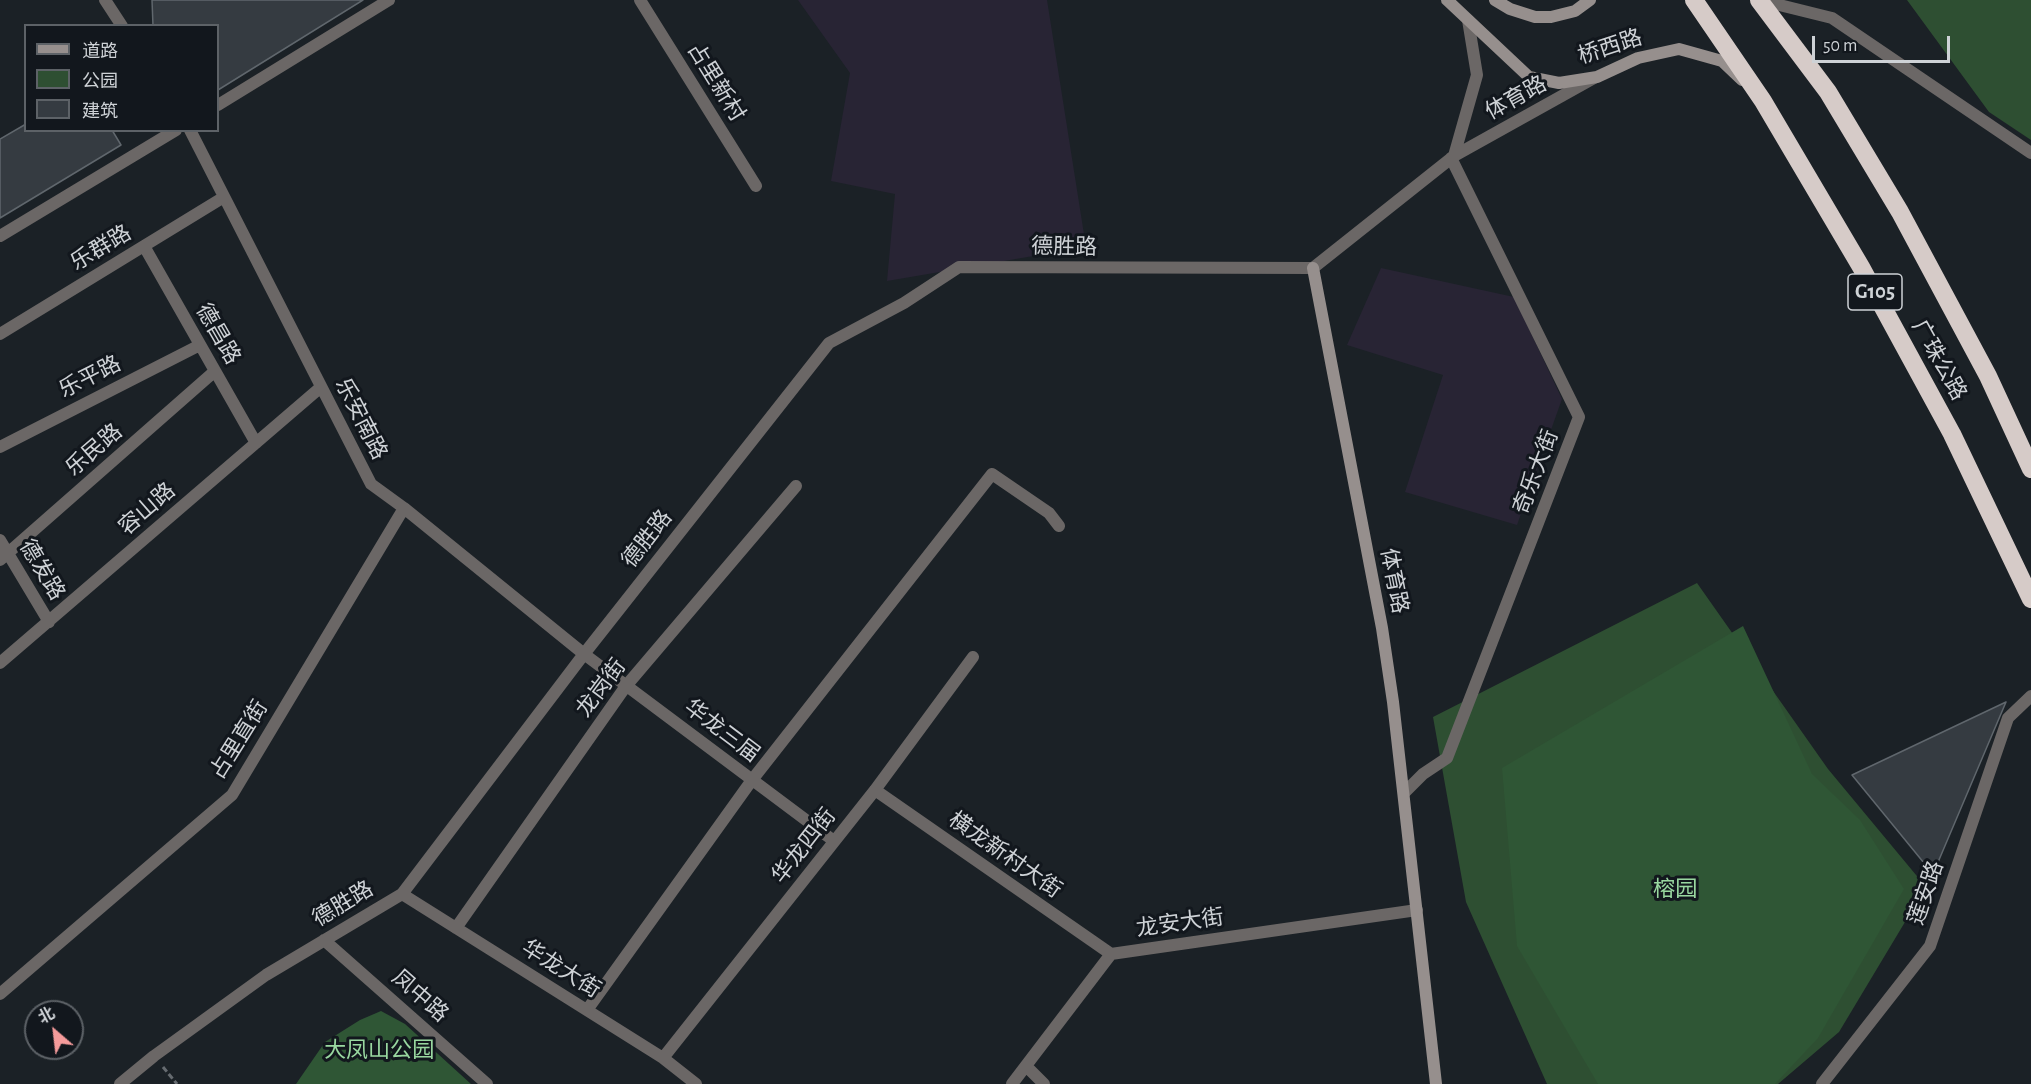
<!DOCTYPE html>
<html>
<head>
<meta charset="utf-8">
<style>
	body { margin:0 }
	#map { position:relative; width:2031px; height:1084px; overflow:hidden; background:#1b2126; font-family:"Alegreya Sans","Noto Sans SC",sans-serif }
	canvas { display:block }
	.legend { position:absolute; left:24px; top:24px; width:195px; height:108px; box-sizing:border-box; background:#12171d; border:2px solid #5d6267; margin:0; padding:8px 10px; list-style:none; font-size:18px; color:#ced2d6 }
	.legend li { display:flex; align-items:center; gap:12px; height:30px }
	.legend b { width:30px; border:2px solid #5d6267 }
	.north { position:absolute; left:24px; top:1000px; width:60px; height:60px; box-sizing:border-box; background:#12171d; border:2px solid #5d6267; border-radius:50%; rotate:332deg; font-size:16px; font-weight:700; line-height:24px; text-align:center; color:#ced2d6 }
	.north::after { content:''; display:block; margin:auto; width:21px; height:27px; background:#f59b9b; clip-path:polygon(50% 0,100% 100%,50% 72%,0 100%) }
	.scale { position:absolute; left:1812px; top:36px; width:138px; height:27px; box-sizing:border-box; border:3px solid #ced2d6; border-top:0; padding-left:8px; font-size:18px; line-height:21px; white-space:nowrap; color:#ced2d6; -webkit-text-stroke:4px #12171d; paint-order:stroke }
</style>
</head>
<body>
<div id="map">
<canvas width="2031" height="1084"></canvas>
<ul class="legend">
<li><b style="height:8px;background:#968f8d"></b>道路</li>
<li><b style="height:16px;background:#2e4f32"></b>公园</li>
<li><b style="height:16px;background:#353b41"></b>建筑</li>
</ul>
<div class="north">北</div>
<div class="scale">50 m</div>
</div>
<script>
const ctx = document.querySelector('canvas').getContext('2d');
ctx.lineJoin = 'round';
function fill(path, color) { ctx.fillStyle = color; ctx.fill(path, 'evenodd'); }
const poly = rows => new Path2D(rows.map(r => 'M' + r).join(''));
function strokePath(path, color, width, dash) { ctx.strokeStyle = color; ctx.lineWidth = width; ctx.lineCap = dash ? 'butt' : 'round'; ctx.setLineDash(dash || []); ctx.stroke(path); }
function label(font, color, halo, rows, align = 'center') {
  ctx.font = font + ' "Alegreya Sans","Noto Sans SC",sans-serif'; ctx.lineWidth = 6; ctx.setLineDash([]); ctx.textBaseline = 'middle'; ctx.strokeStyle = halo; ctx.fillStyle = color; for (const [text, x, y, turn = 0] of rows) {
    ctx.save(); ctx.translate(x, y); ctx.rotate((+turn || 0) * Math.PI / 180); ctx.textAlign = isNaN(turn) ? turn : align; if (halo) ctx.strokeText(text, 0, 0); ctx.fillText(text, 0, 0); ctx.restore();
  }
}
const education = poly([
	[798,0,1047,0,1086,247,887,281,895,194,831,181,850,73],
	[1381,268,1514,297,1562,399,1517,525,1405,492,1443,375,1347,345]
]);
const green = poly([
	[1907,0,2031,0,2031,140,1989,112],
	[1697,583,1828,769,1926,887,1839,1032,1778,1084,1547,1084,1466,902,1433,717]
]);
const forest = poly([
	[1743,626,1812,774,1860,820,1904,889,1818,1038,1775,1084,1598,1084,1517,946,1502,768],
	[381,1011,405,1024,471,1084,296,1084,325,1042,360,1020]
]);
const building = poly([
	[152,0,363,0,218,90,218,26,153,26,152,0],
	[26,124,26,130,112,130,121,145,0,218,0,139,26,124],
	[2006,702,1933,874,1852,775,2006,702]
]);
const path = poly([
	[163,1067,177,1084]
]);
const street = poly([
	[105,0,122,26],
	[640,0,756,186],
	[1759,0,1832,18,2031,153],
	[218,105,389,0],
	[190,130,371,484,404,508,584,654,834,841],
	[1454,156,1477,75,1468,20],
	[0,236,176,130],
	[144,246,256,443],
	[0,334,224,197],
	[0,447,200,345],
	[0,540,49,622],
	[0,560,215,371],
	[0,663,321,387],
	[875,790,1111,954],
	[1404,793,1423,774,1447,758,1579,417,1451,158],
	[402,894,663,1058,696,1084],
	[456,928,626,686,796,486],
	[324,940,487,1084],
	[0,994,232,795,404,508],
	[587,1010,752,780,992,474,1049,513,1059,526],
	[663,1058,875,790,973,657],
	[1026,1066,1044,1084],
	[120,1084,154,1056,266,975,402,894,584,654,829,343,904,303,959,267,1313,268,1454,156,1594,78],
	[1012,1084,1111,954,1417,910],
	[1822,1084,1930,946,2008,718,2031,696]
]);
const secondary = poly([
	[1447,0,1529,77,1559,83,1597,77,1638,58,1679,49,1722,61,1742,80],
	[1495,0,1510,9,1535,17,1551,17,1575,11,1590,0],
	[1313,268,1382,628,1393,702,1436,1084]
]);
const highway = poly([
	[1694,0,1763,101,1861,267,1952,434,2031,599],
	[1759,0,1828,92,1900,212,1988,376,2031,469]
]);
const shields = [
	[1875,292,54]
];
const shieldNames = [
	["G105",1875,292]
];
const streetNames = [
	["桥西路",1610,47,-18],
	["占里新村",716,82,58],
	["体育路",1516,98,-29],
	["德胜路",1064,247,1],
	["乐群路",101,248,-31],
	["德昌路",218,334,60],
	["广珠公路",1939,360,61],
	["乐平路",90,377,-27],
	["乐安南路",361,419,63],
	["乐民路",94,450,-41],
	["奇乐大街",1536,472,-69],
	["容山路",147,509,-41],
	["德胜路",647,539,-52],
	["德发路",42,570,59],
	["体育路",1394,581,79],
	["龙岗街",601,688,-53],
	["华龙三届",722,731,37],
	["占里直街",239,740,-58],
	["华龙四街",804,846,-52],
	["横龙新村大街",1005,855,35],
	["莲安路",1926,893,-71],
	["德胜路",343,904,-31],
	["龙安大街",1180,923,-8],
	["华龙大街",561,969,32],
	["凤中路",420,996,41]
];
const parkNames = [
	["榕园",1675,889],
	["大凤山公园",379,1050]
];
fill(education, '#282434');
fill(green, '#2e4f32');
fill(forest, '#2f5635');
fill(building, '#353b41');
strokePath(building, '#60676d', 1.5);
strokePath(path, '#666b70', 3, [6, 3]);
strokePath(street, '#6b6766', 12);
strokePath(secondary, '#968f8d', 12);
strokePath(highway, '#d6cbc8', 18);
for (const [x, y, w] of shields) { const box = new Path2D(); box.roundRect(x - w / 2, y - 18, w, 36, 4.5); ctx.fillStyle = '#12171d'; ctx.fill(box); strokePath(box, '#ced2d6', 1.5); }
label('bold 21px', '#ced2d6', null, shieldNames);
label('22px', '#ced2d6', '#12171d', streetNames);
label('22px', '#99d8a0', '#12171d', parkNames);
</script>
</body>
</html>
